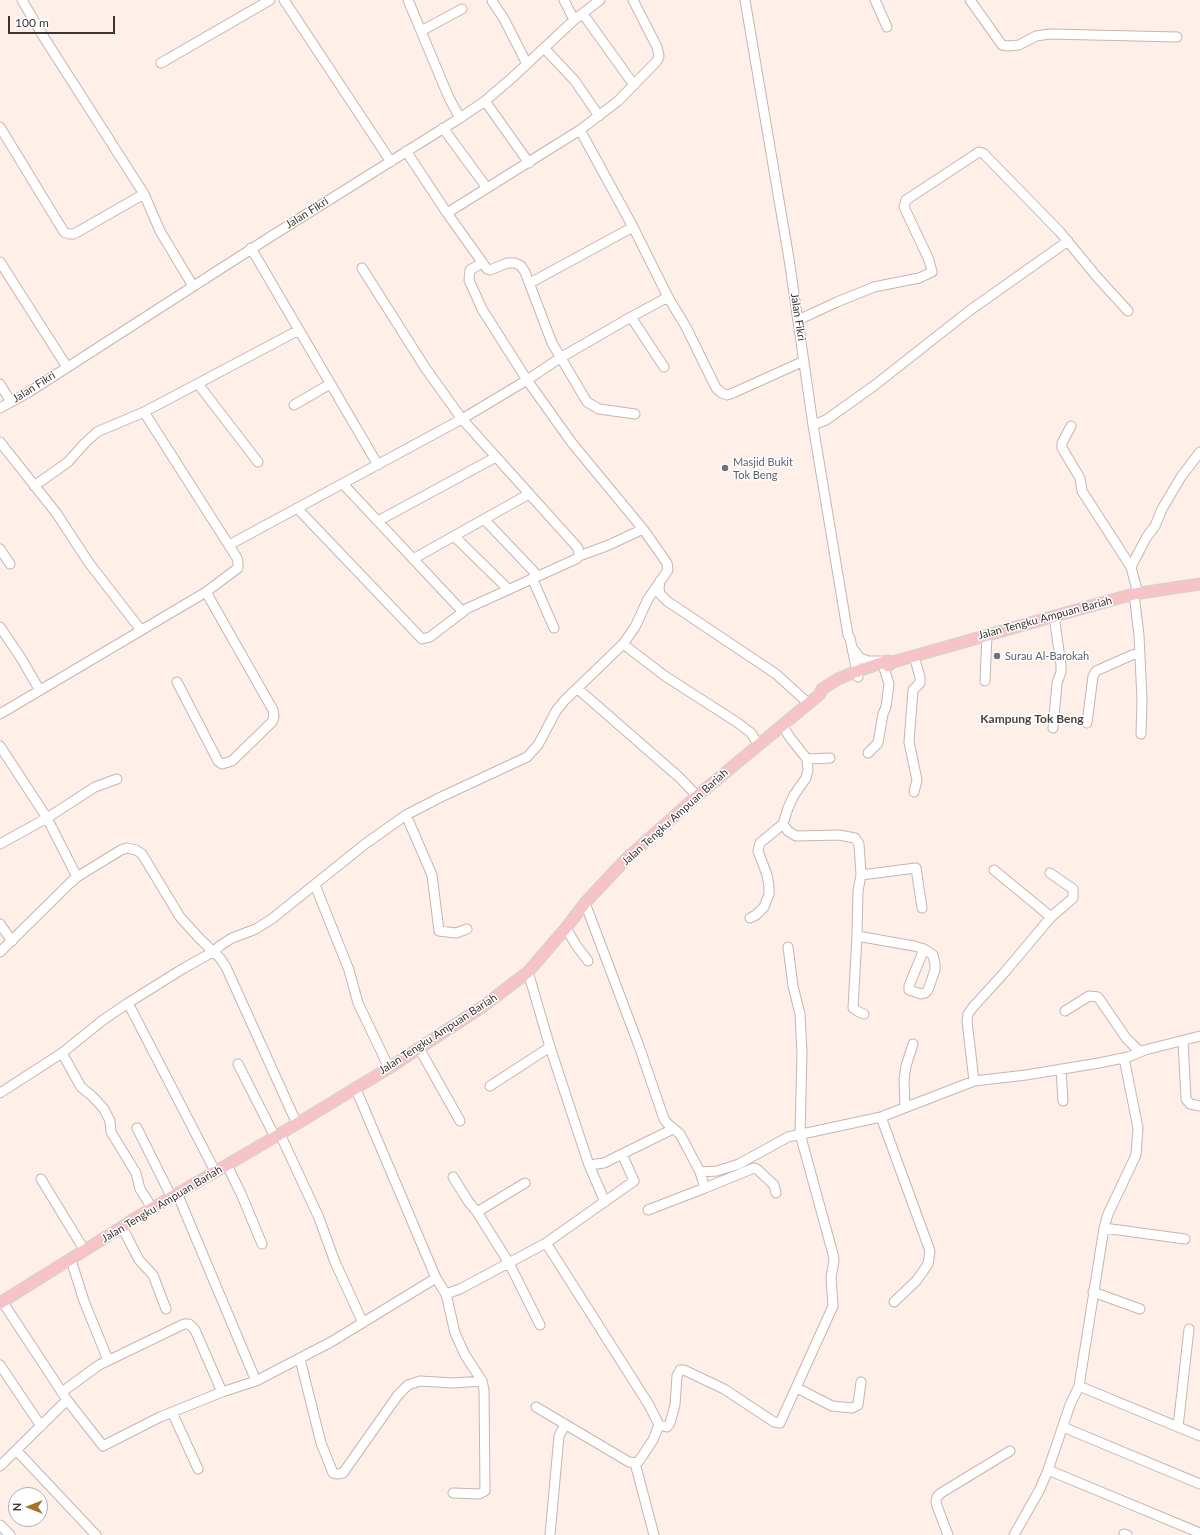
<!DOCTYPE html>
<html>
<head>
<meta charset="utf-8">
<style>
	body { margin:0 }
	#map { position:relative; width:1200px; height:1535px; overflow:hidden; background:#ffefe9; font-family:Lato,sans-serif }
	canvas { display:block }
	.north { position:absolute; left:8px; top:1487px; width:40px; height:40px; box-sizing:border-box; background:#fff; border:1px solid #b0aead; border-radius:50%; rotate:270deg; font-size:11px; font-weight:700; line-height:16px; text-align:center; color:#393431 }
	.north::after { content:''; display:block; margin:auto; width:14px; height:18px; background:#a8702d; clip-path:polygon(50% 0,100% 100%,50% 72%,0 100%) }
	.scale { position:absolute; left:8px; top:16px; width:107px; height:18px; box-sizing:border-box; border:2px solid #393431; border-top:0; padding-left:5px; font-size:12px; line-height:14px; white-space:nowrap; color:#393431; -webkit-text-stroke:3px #fff; paint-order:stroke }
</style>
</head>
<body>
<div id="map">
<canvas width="1200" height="1535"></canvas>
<div class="north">N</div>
<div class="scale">100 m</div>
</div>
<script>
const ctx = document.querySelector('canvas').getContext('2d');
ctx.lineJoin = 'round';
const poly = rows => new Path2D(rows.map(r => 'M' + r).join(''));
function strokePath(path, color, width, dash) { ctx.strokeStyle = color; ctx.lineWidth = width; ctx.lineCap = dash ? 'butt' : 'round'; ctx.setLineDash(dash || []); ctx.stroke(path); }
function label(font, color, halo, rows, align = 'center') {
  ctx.font = font + ' Lato,sans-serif'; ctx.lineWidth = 3; ctx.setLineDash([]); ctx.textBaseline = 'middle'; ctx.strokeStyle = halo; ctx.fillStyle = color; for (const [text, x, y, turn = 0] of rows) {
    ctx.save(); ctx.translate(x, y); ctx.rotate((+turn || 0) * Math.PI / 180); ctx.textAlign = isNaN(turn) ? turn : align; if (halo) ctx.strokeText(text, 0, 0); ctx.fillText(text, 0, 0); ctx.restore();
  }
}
const minor = poly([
	[22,0,43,36,144,194,160,231,193,286],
	[284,0,391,162],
	[408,0,449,98,460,118],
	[564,0,574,20],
	[745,0,789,259,813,425,848,635,850,638,858,677],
	[875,0,887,27],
	[970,0,1002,45,1008,46,1019,45,1036,36,1050,34,1177,37],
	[492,1,504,19,527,64],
	[583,14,634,85],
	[421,31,462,9],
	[545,49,575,81,599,116],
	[161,63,270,0],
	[485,101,529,163],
	[0,127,64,232,69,234,74,234,144,194],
	[443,128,487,188],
	[580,130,633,227,668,297,686,327,716,388,722,393,727,395,733,393,804,361],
	[406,151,447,213,487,269,490,270,507,263,515,263,521,266,525,272,552,343,587,402,599,409,635,414],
	[447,213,580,130,618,101,657,61,659,56,657,47,633,0],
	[251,248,378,465],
	[0,262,67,367],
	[530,283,633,227],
	[631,317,664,367],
	[798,320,837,302,874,287,919,278,932,272,929,260,904,207,906,200,979,152,983,153,1060,232,1097,277,1128,311],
	[0,384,11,402],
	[198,384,258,462],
	[294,405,330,384],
	[0,408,29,392,270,237,460,118,485,101,513,77,574,20,600,0],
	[813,425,826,420,875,385,969,311,1068,241],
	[1071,426,1062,443,1062,448,1080,478,1082,491,1131,567],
	[0,442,57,514,89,563,141,630],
	[343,484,462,611],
	[34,486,68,462,85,443,97,432,144,412,299,330],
	[297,508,422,639,430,637,468,608,576,559,579,556,578,548,462,419,426,369,362,268],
	[484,519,538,576],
	[378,521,496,457],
	[454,536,508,589],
	[229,545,462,419,527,380,560,358,631,317,668,297],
	[0,549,10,564],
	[579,556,609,545,643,529],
	[413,559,529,494],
	[532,578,554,628],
	[660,581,659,589,660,594,667,601,776,674,808,703],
	[1134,594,1139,635,1142,700,1141,734],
	[1138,594,1131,567,1146,538,1155,526,1162,509,1181,477,1200,452],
	[0,627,21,658,39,689],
	[623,644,665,676,738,723,751,733,758,744],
	[854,650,860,658,868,661,881,661],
	[985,681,987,635],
	[177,682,218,761,222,764,232,761,272,722,274,717,273,710,206,592],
	[578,689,680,778,697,796],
	[0,714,206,592,238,568,238,563,237,558,144,412],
	[1087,723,1093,676,1096,671,1132,655,1140,653],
	[1053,728,1057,683,1061,672,1061,665,1054,616],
	[0,746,47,818,77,877],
	[868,753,878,743,883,714,886,707,889,684,884,668],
	[807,759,830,758],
	[914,792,917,780,909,742,913,690,920,683,920,677,914,656],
	[406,815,432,875,439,931,456,933,467,929],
	[783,824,788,831,796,836,839,835,855,838,859,844,861,875,858,891,857,936,853,1008,859,1012,864,1014],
	[0,844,47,818,95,787,117,779],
	[994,870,1051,917],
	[861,875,916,868,922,908],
	[315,885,349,970,358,1003,389,1068],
	[585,903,639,1046,664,1119,668,1124,680,1134,700,1172,705,1188,648,1210],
	[750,918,756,915,764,907,769,894,769,886,767,875,758,851,760,843,783,824,788,808,794,795,806,778,808,770,807,759,791,739,782,725],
	[0,924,12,941],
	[566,928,576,945,588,961],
	[857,936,914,946,924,949,933,955,935,964,935,970,928,990,925,993,921,994,909,990,909,986,924,949],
	[0,952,69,884,77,877,121,850,127,848,136,850,142,854,180,917,200,939,220,958,226,967,297,1124],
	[528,972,550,1047,574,1120,589,1165,605,1202],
	[128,1003,215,1171],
	[1065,1011,1089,996,1098,997,1126,1038,1140,1052],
	[1183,1041,1186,1099,1190,1104,1200,1106],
	[419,1048,460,1121],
	[62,1053,81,1087,92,1096,104,1109,110,1121,111,1132,136,1173,140,1189,152,1208],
	[238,1064,275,1137],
	[1061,1069,1063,1101],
	[974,1081,967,1021,968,1014,973,1007,1004,973,1051,917,1073,898,1073,889,1050,873],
	[490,1086,550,1047],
	[355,1087,436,1278,446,1294,460,1289,546,1243,634,1181,622,1154,673,1129],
	[0,1093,62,1053,103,1020,128,1003,184,968,213,952,221,945,232,938,256,929,273,918,365,844,406,815,441,797,527,757,538,745,556,711,564,701,623,644,635,627,648,599,668,570,667,563,643,529,572,443,527,380,482,309,469,280,470,270,482,263],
	[905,1107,904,1080,906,1066,913,1044],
	[881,1117,930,1251,928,1264,917,1280,894,1302],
	[137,1128,171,1196],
	[280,1134,319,1218,335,1262,363,1323],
	[227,1165,242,1196,262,1244],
	[589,1165,604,1163,622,1154],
	[700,1172,717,1171,739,1164,788,1137,881,1117,974,1081,1026,1075,1099,1063,1128,1057,1145,1050,1200,1036],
	[453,1177,468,1201,477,1212],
	[41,1179,85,1251],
	[525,1183,477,1212,509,1263,540,1325],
	[705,1188,754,1168,757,1169,774,1185,776,1193],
	[122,1227,139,1260,153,1275,166,1309],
	[1104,1228,1185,1239],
	[71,1260,84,1301,108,1360],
	[1093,1292,1140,1309],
	[446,1294,455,1333,465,1355,482,1381,484,1390,485,1491,479,1494,453,1493],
	[2,1301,67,1400,103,1446,160,1417,222,1392,256,1381,177,1193],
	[300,1359,321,1443,333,1473,337,1474,343,1473,398,1395,408,1385,420,1381,453,1383,482,1381],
	[0,1365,41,1426],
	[256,1381,331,1342,436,1278],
	[1079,1386,1200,1436],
	[797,1388,832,1406,852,1408,858,1405,861,1382],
	[62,1392,99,1365,184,1324,189,1324,195,1330,222,1392],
	[536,1407,629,1462,635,1463,639,1461,653,1440,659,1425,649,1405,546,1243],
	[172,1412,198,1469],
	[659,1425,667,1427,670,1423,675,1405,677,1376,680,1370,684,1370,724,1389,774,1422,780,1423,833,1306,831,1277,834,1261,833,1254,800,1134,802,1053,800,1014,793,986,788,947],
	[1063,1427,1200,1484],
	[1178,1427,1189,1329],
	[16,1450,96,1535],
	[635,1463,654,1535],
	[0,1466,67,1400],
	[1048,1470,1200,1533],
	[0,1525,10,1535],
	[1124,1534,1127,1535],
	[550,1535,559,1436,565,1425],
	[948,1535,937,1506,936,1501,937,1497,941,1493,1010,1451],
	[1014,1535,1040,1489,1048,1470,1070,1405,1079,1386,1104,1228,1108,1214,1136,1155,1138,1128,1124,1058]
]);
const major = poly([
	[888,666,893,662,1101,603,1134,594,1200,584],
	[0,1303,122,1227,132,1220,280,1134,389,1068,482,1007,528,972,566,928,585,903,626,859,697,796,820,694,822,689,838,679,852,673,887,661,893,662]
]);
const markers = [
	[725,468,4,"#6b7280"],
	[997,656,4,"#6b7280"]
];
const streetNames = [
	["Jalan Fikri",307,213,-32],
	["Jalan Fikri",798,317,81],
	["Jalan Fikri",34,387,-32],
	["Jalan Tengku Ampuan Bariah",1045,618,-15],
	["Jalan Tengku Ampuan Bariah",675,817,-42],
	["Jalan Tengku Ampuan Bariah",438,1034,-33],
	["Jalan Tengku Ampuan Bariah",162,1204,-31]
];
const worshipNames = [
	["Masjid Bukit",733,462],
	["Tok Beng",733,475],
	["Surau Al-Barokah",1005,656]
];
const neighbourhoodNames = [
	["Kampung Tok Beng",1032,719]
];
strokePath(minor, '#c5b6b0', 11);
strokePath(major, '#d3d2d2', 13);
strokePath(minor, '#fff', 9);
strokePath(major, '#f6c3c8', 11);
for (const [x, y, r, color] of markers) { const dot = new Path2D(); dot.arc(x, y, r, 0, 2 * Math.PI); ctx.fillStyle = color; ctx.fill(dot); strokePath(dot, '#fff', 1.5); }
label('11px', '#393431', '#fff', streetNames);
label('11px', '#5b616d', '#fff', worshipNames, 'left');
label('bold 12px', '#4c403b', '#fff', neighbourhoodNames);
</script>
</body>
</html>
